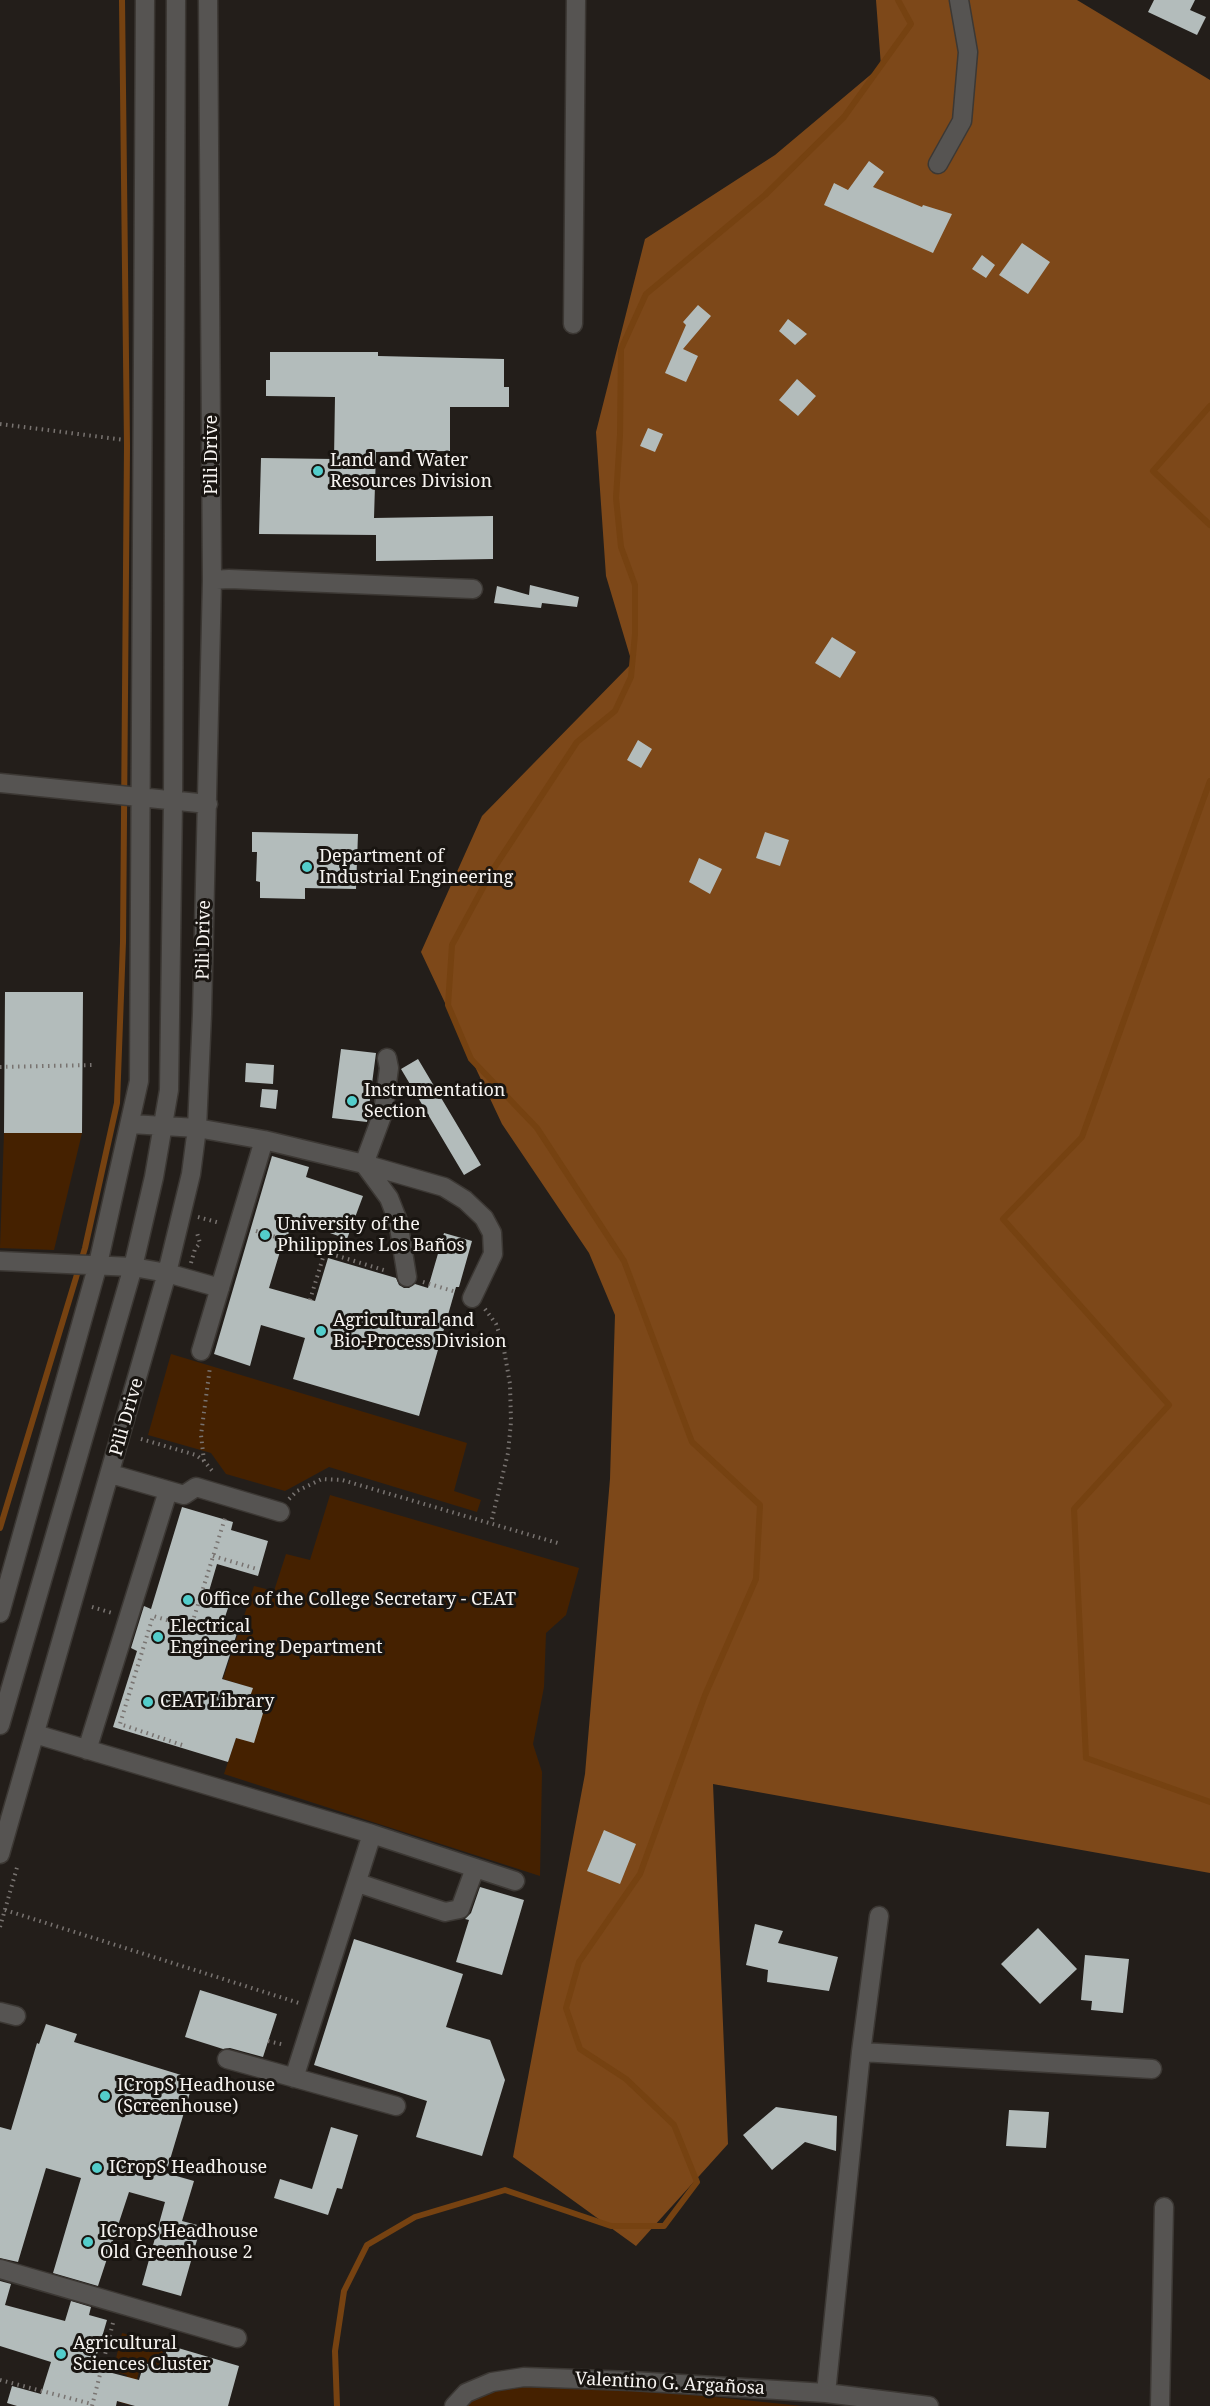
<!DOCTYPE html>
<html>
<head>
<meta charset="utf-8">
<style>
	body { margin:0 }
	canvas { display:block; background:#231e1a }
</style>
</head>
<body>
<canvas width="1210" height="2406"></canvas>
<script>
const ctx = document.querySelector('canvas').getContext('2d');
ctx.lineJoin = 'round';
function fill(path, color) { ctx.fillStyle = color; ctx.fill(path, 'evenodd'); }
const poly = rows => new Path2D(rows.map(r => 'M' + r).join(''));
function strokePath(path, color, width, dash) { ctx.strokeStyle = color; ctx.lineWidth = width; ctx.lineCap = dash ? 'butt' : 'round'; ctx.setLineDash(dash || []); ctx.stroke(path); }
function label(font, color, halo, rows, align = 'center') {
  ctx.font = font + ' "Noto Serif",serif'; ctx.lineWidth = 6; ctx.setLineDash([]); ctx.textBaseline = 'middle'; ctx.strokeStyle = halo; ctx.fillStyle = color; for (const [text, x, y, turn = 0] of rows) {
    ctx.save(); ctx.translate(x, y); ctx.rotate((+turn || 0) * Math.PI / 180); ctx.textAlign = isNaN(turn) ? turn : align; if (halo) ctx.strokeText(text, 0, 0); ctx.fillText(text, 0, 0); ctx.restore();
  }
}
const green = poly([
	[4,1133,82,1133,54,1250,0,1248],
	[171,1354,467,1443,454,1491,481,1500,477,1512,329,1467,285,1491,226,1474,211,1453,148,1435],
	[330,1495,579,1568,566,1615,546,1633,544,1687,533,1744,542,1772,540,1876,224,1774,236,1738,264,1710,247,1705,252,1688,223,1679,254,1586,274,1591,286,1554,310,1560],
	[122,2333,165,2345,159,2365,142,2361,130,2405,119,2402,127,2375,113,2371],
	[559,2381,802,2406,462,2406,485,2386]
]);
const forest = poly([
	[876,0,1077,0,1210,80,1210,1873,713,1784,728,2144,636,2246,513,2157,585,1774,610,1479,615,1315,589,1253,502,1124,421,952,482,816,632,663,606,576,596,432,645,239,775,155,881,66]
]);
const stream = poly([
	[1210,406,1153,471,1210,525],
	[1210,781,1082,1137,1003,1219,1169,1405,1074,1509,1086,1758,1210,1802],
	[0,1528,85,1248,117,1103,123,942,127,446,122,0],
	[337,2406,335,2351,344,2291,367,2245,415,2217,505,2190,611,2226,664,2226,697,2182,674,2125,626,2079,580,2049,566,2008,579,1962,640,1874,705,1695,756,1579,760,1505,692,1442,624,1261,537,1128,471,1059,448,1005,452,945,492,871,577,742,615,711,631,677,635,634,635,585,621,547,616,498,620,435,621,349,646,294,765,195,844,117,911,24,898,0]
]);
const building = poly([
	[1154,0,1195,0,1190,10,1206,17,1197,35,1148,12],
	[869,161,884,172,873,187,922,207,923,205,952,214,933,253,824,205,834,183,848,190],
	[1022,243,1050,262,1028,294,999,275],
	[982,255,995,265,986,278,972,269],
	[698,305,711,316,683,349,698,356,686,382,665,373,686,325,683,322],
	[788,319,807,334,795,345,779,331],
	[270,352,378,352,378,356,504,359,504,387,509,387,509,407,450,407,450,451,376,452,374,518,493,516,493,559,376,561,376,535,259,534,261,458,334,459,335,397,266,396,266,380,270,380],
	[797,379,816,396,798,416,779,400],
	[648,428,663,434,655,452,640,446],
	[530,585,579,597,577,607,542,603,541,608,494,603,497,586,529,595],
	[832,637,856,652,840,678,815,663],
	[638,740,652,749,641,768,627,760],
	[252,832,358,834,356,889,305,888,305,899,260,898,260,882,256,881,257,852,252,852],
	[765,832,789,840,780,866,756,858],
	[699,858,722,869,710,894,689,882],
	[5,992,83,992,82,1133,4,1133],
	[341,1049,376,1053,367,1122,332,1118],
	[418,1059,481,1165,464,1175,401,1069],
	[246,1063,274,1065,273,1084,245,1082],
	[262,1089,278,1090,276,1109,260,1107],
	[272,1156,309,1167,306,1177,363,1196,347,1239,293,1220,288,1235,285,1235,269,1288,315,1301,328,1258,396,1278,399,1285,404,1288,409,1288,415,1284,428,1288,444,1233,472,1241,459,1287,456,1287,419,1416,293,1379,305,1338,261,1325,250,1366,214,1354],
	[182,1507,233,1522,231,1530,268,1541,258,1576,217,1564,207,1598,229,1605,224,1620,240,1624,222,1679,253,1688,247,1705,264,1710,254,1743,236,1738,228,1762,113,1727,137,1651,131,1648,144,1606,151,1609],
	[604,1830,636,1844,620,1884,587,1871],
	[480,1887,524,1900,502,1975,456,1962,469,1920,465,1919,471,1913],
	[755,1924,783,1931,778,1943,838,1957,829,1991,767,1982,768,1970,746,1965],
	[1038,1928,1077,1969,1040,2004,1001,1964],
	[354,1939,463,1974,446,2027,490,2040,505,2080,482,2156,416,2137,427,2101,314,2065],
	[1085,1955,1129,1959,1123,2013,1091,2010,1092,2001,1081,2000],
	[200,1990,277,2014,263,2057,230,2048,223,2049,185,2037],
	[46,2024,77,2034,74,2042,194,2079,166,2173,194,2181,182,2221,201,2226,181,2296,142,2285,165,2202,129,2192,98,2286,53,2273,81,2178,46,2168,18,2262,0,2258,0,2127,11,2130,37,2043,39,2044],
	[776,2107,837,2116,836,2151,805,2142,772,2170,743,2135],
	[1009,2110,1049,2112,1046,2148,1006,2146],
	[331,2127,358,2135,342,2189,337,2188,328,2215,274,2198,280,2179,312,2189],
	[0,2281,11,2284,5,2305,65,2321,71,2301,91,2307,89,2315,107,2320,93,2368,139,2380,144,2363,162,2368,168,2345,239,2366,228,2406,135,2406,117,2401,116,2406,17,2406,7,2403,12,2386,41,2394,51,2362,0,2346]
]);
const path = poly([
	[0,424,125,440],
	[0,1067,93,1065],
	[198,1217,220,1223],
	[256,1231,387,1271],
	[191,1263,195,1249,200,1243,197,1233],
	[423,1282,456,1292],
	[310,1300,325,1251],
	[485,1309,496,1324,503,1344,510,1384,511,1422,508,1453,491,1523],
	[141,1439,196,1455,204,1461,214,1473],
	[204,1461,201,1435,210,1367],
	[289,1499,297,1491,322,1479,342,1480,561,1544],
	[213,1556,257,1569],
	[92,1607,112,1613],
	[193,1622,233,1634],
	[182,1745,120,1724,153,1616,191,1627,226,1515],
	[5,1910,299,2003],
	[0,1927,18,1864],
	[268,2041,285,2045],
	[0,2380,92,2404],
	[92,2406,114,2319]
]);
const minor = poly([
	[938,164,962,121,968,52,959,0],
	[573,324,576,0],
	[212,580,229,579,473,589],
	[0,783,208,804],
	[387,1058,389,1068,383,1113,364,1164,389,1198,398,1221,407,1277],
	[131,1124,197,1128,264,1140,364,1164,444,1187,465,1200,484,1218,492,1233,493,1254,472,1298],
	[0,1261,133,1267,167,1273,220,1288],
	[201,1351,264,1140],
	[111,1474,184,1495,196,1487,280,1512],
	[0,1613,98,1264,139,1081,145,0],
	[0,1725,133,1267,154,1177,169,1090,173,801,176,0],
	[35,1734,372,1834,515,1881],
	[87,1750,168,1491],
	[0,1854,167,1273,191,1174,197,1128,202,1014,212,580,208,0],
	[358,1883,445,1912,460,1909,475,1868],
	[0,2012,16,2016],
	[861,2052,1152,2069],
	[227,2059,396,2106],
	[294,2078,372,1834],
	[0,2269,237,2338],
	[826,2393,861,2052,879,1916],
	[454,2406,466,2393,492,2382,524,2377,632,2381,826,2393,929,2406],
	[1160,2406,1164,2207]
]);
const markers = [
	[318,471,6,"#53cdcb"],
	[307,867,6,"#53cdcb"],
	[352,1101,6,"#53cdcb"],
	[265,1235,6,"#53cdcb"],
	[321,1331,6,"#53cdcb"],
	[188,1600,6,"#53cdcb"],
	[158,1637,6,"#53cdcb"],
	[148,1702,6,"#53cdcb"],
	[105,2096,6,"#53cdcb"],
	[97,2168,6,"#53cdcb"],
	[88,2242,6,"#53cdcb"],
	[61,2354,6,"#53cdcb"]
];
const streetNames = [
	["Pili Drive",212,455,-90],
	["Pili Drive",204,940,-89],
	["Pili Drive",127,1417,-74],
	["Valentino G. Argañosa",670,2384,3]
];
const poiNames = [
	["Land and Water",330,461],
	["Resources Division",330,482],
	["Department of",319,857],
	["Industrial Engineering",319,878],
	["Instrumentation",364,1091],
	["Section",364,1112],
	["University of the",277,1225],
	["Philippines Los Baños",277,1246],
	["Agricultural and",333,1321],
	["Bio-Process Division",333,1342],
	["Office of the College Secretary - CEAT",200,1600],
	["Electrical",170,1627],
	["Engineering Department",170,1648],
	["CEAT Library",160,1702],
	["ICropS Headhouse",117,2086],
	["(Screenhouse)",117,2107],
	["ICropS Headhouse",109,2168],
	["ICropS Headhouse",100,2232],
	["Old Greenhouse 2",100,2253],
	["Agricultural",73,2344],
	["Sciences Cluster",73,2365]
];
fill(green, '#452100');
fill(forest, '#7d4819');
strokePath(stream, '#764211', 6);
fill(building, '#b3bcbb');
strokePath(minor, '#3c3834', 21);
strokePath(path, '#787370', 4, [1.5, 4.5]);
strokePath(minor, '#565452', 18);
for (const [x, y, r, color] of markers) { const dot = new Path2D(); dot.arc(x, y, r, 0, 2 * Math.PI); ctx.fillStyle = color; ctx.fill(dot); strokePath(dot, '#191511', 2); }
label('18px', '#f7f4f1', '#191511', streetNames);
label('18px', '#f7f4f1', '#191511', poiNames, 'left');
</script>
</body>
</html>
